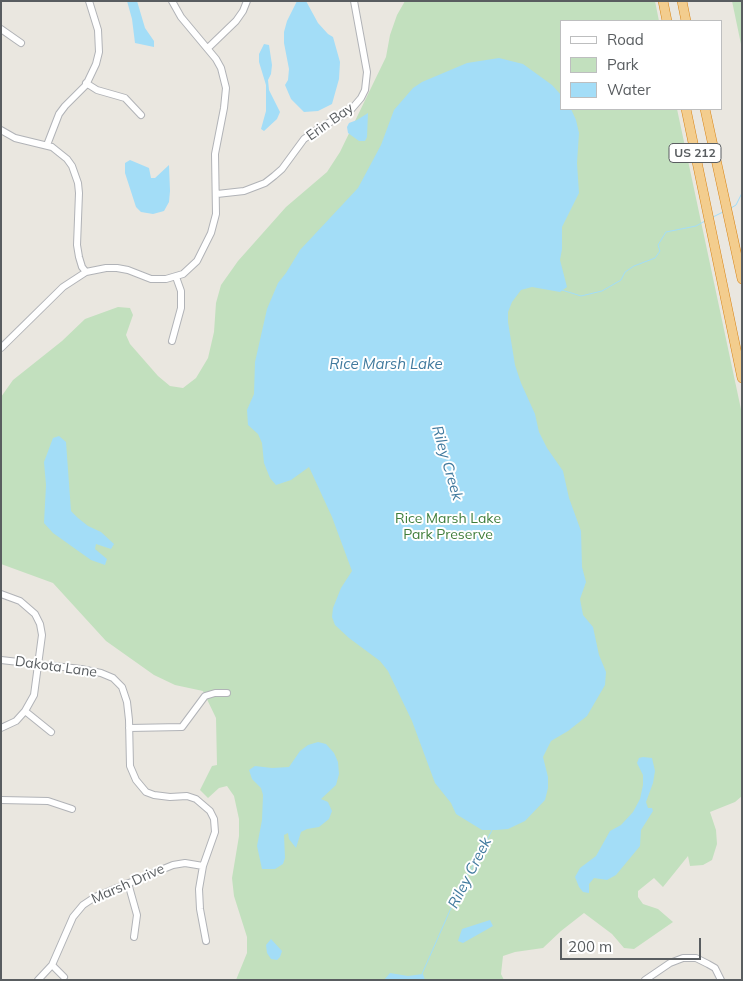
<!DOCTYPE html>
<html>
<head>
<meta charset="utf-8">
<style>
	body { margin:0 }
	#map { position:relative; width:743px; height:981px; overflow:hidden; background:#eae7e0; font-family:Mulish,sans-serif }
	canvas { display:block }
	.frame { position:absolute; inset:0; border:2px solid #595d60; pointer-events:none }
	.legend { position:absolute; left:560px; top:20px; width:162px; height:90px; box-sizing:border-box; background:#fff; border:1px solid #bdbebf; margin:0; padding:6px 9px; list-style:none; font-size:15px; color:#595d60 }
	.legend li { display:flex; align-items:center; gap:10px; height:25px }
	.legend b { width:25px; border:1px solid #bdbebf }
	.scale { position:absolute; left:560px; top:938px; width:141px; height:22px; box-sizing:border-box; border:2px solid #595d60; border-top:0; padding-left:6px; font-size:15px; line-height:18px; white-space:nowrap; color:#595d60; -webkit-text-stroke:4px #fff; paint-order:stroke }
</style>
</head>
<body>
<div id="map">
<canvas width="743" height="981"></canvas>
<div class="frame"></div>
<ul class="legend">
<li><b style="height:6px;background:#fff"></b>Road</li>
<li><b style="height:14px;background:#c2e0be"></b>Park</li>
<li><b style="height:14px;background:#a3ddf7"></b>Water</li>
</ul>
<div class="scale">200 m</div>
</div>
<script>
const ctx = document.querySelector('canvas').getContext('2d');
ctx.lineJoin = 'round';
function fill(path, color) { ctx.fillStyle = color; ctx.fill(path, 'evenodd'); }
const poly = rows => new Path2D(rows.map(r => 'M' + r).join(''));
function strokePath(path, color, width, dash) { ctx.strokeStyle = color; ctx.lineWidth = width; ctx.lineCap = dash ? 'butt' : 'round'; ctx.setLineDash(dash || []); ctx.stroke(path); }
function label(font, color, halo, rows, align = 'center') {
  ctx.font = font + ' Mulish,sans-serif'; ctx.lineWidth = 4; ctx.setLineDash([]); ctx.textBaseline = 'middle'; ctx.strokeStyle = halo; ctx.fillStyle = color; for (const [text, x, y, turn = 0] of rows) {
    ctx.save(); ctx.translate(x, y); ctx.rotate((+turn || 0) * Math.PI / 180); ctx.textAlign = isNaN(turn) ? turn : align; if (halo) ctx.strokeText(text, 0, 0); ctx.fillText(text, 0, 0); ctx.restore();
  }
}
const green = poly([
	[405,1,655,1,659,21,562,21,562,109,677,109,742,414,742,796,735,802,710,812,716,830,717,844,712,860,703,865,690,866,688,856,663,887,654,878,638,891,638,897,643,904,658,909,673,922,634,949,624,948,612,934,584,913,561,931,543,948,515,952,503,956,501,974,504,980,236,980,247,953,247,937,234,896,232,878,239,836,239,819,234,796,227,786,219,788,208,798,200,790,212,766,217,765,216,718,203,691,175,685,154,675,106,641,53,583,1,564,1,397,13,380,62,341,85,319,118,307,130,308,133,315,126,335,130,344,158,376,170,386,183,388,196,378,208,358,214,332,216,303,221,285,238,261,286,207,327,172,340,152,386,57,390,35,397,15],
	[732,1,742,1,742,49]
]);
const water = poly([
	[127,1,137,1,145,28,154,41,154,47,135,43,132,19],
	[297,1,306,1,318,23,328,34,333,37,340,62,339,79,332,104,318,111,304,112,291,99,285,85,288,80,289,69,284,43,284,32,287,21],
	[264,44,269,45,272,65,271,74,268,80,269,90,280,112,277,119,264,131,261,129,266,111,266,85,259,62,259,54],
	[499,58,523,64,552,85,562,96,562,109,571,109,576,120,579,133,577,163,579,193,562,227,562,249,560,260,567,287,560,292,532,287,521,290,512,302,508,312,508,322,515,365,521,383,535,414,539,432,547,448,563,471,569,498,581,531,582,567,586,582,580,599,583,615,593,627,599,655,606,672,605,685,587,716,568,731,551,741,543,757,548,777,548,788,545,800,525,821,508,829,496,830,482,830,456,814,451,803,435,783,412,721,388,671,380,661,349,638,335,625,332,617,333,608,341,588,352,571,332,517,309,467,291,480,276,485,270,478,264,463,262,443,258,434,248,425,247,410,254,394,255,362,267,309,278,283,286,273,300,250,358,188,381,145,394,110,413,88,422,82,467,63],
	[368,113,367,137,365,141,359,141,348,133,347,127,349,123,357,120],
	[130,160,149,168,151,178,155,178,169,165,170,191,169,202,164,211,153,214,141,212,136,207,125,173,125,163],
	[59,436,66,442,71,511,78,518,88,526,101,532,114,544,111,549,96,544,95,549,107,559,105,565,91,560,53,533,44,523,46,485,44,462,53,438],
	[318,742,326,744,334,753,338,762,339,774,336,785,321,799,328,802,332,811,329,819,319,827,307,829,301,832,296,848,289,839,288,833,284,835,285,858,283,864,275,869,262,869,257,846,262,820,263,795,261,788,252,779,249,770,255,766,272,768,289,767,300,751,308,745],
	[643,757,652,758,655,771,653,783,646,802,648,808,652,808,653,811,641,830,640,846,616,875,607,880,594,878,589,884,589,893,583,892,579,887,575,877,580,868,596,856,610,831,621,825,633,812,640,799,643,785,643,775,637,763,639,758],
	[490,920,493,926,463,943,458,941,462,929],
	[271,939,282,951,280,957,277,960,271,959,267,953,266,945],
	[390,973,408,976,423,974,425,980,384,980]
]);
const stream = poly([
	[731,208,736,205,742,193],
	[713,217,723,212],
	[562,290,581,296,602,291,621,280,625,272,634,266,655,258,660,251,658,245,666,232,696,226,705,221],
	[422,974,462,883,476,862,492,830]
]);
const minor = poly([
	[1,29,21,43],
	[208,48,236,21,243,11,247,1],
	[86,83,97,90,125,98,141,115],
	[1,130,15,138,52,147,67,159,72,166,78,183,79,193,77,245,79,257,82,267,86,272],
	[47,145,59,114,65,106,86,85,96,64,99,52,98,30,89,1],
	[217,194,244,191,265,183,274,176,282,169,304,139,321,127,349,112,361,98,365,90,367,72,354,1],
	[172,341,181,308,181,291,176,277],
	[1,348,63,287,86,272,106,268,117,268,128,270,151,279,166,279,183,274,197,261,211,233,216,214,215,154,224,108,226,88,221,68,216,59,181,17,172,1],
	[1,594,20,601,35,614,40,624,42,635,34,695,25,711,16,721,1,728],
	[1,660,81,669,101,673,113,678,122,687,127,702,129,720,130,766,136,780,146,792,154,795,170,797,187,796,196,799,210,811,214,819,215,832,203,866,199,889,200,909,206,941],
	[25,711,51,732],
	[129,728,182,727,205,696,215,693,227,693],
	[1,800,48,801,72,809],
	[128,883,137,915,134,937],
	[52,965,64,977],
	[38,980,52,965,73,917,83,905,95,897,173,865,185,863,203,866],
	[645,980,670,963,683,958,696,958,708,964,715,968,721,980]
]);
const highway = poly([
	[663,1,667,21],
	[682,1,686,21],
	[686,109,742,378],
	[705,109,742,279]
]);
const shields = [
	[695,153,52]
];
const shieldNames = [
	["US 212",695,153]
];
const streetNames = [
	["Erin Bay",330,122,-35],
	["Dakota Lane",56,667,8],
	["Marsh Drive",128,884,-24]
];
const parkNames = [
	["Rice Marsh Lake",448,519],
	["Park Preserve",448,535]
];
const waterNames = [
	["Rice Marsh Lake",386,364],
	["Riley Creek",447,463,74],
	["Riley Creek",470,873,-63]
];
fill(green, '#c2e0be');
fill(water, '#a3ddf7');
strokePath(stream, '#a3ddf7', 1);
strokePath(minor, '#b1b3b7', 8);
strokePath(highway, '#d78213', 10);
strokePath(minor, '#fff', 6);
strokePath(highway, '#f3cd8e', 9);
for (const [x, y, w] of shields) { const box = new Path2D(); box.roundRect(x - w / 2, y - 9.5, w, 19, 4); ctx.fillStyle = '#fff'; ctx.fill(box); strokePath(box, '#595d60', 1); }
label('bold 12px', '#595d60', null, shieldNames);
label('14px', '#595d60', '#fff', streetNames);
label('14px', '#3f7d3a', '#fff', parkNames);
label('italic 15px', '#417a9e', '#fff', waterNames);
</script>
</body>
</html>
